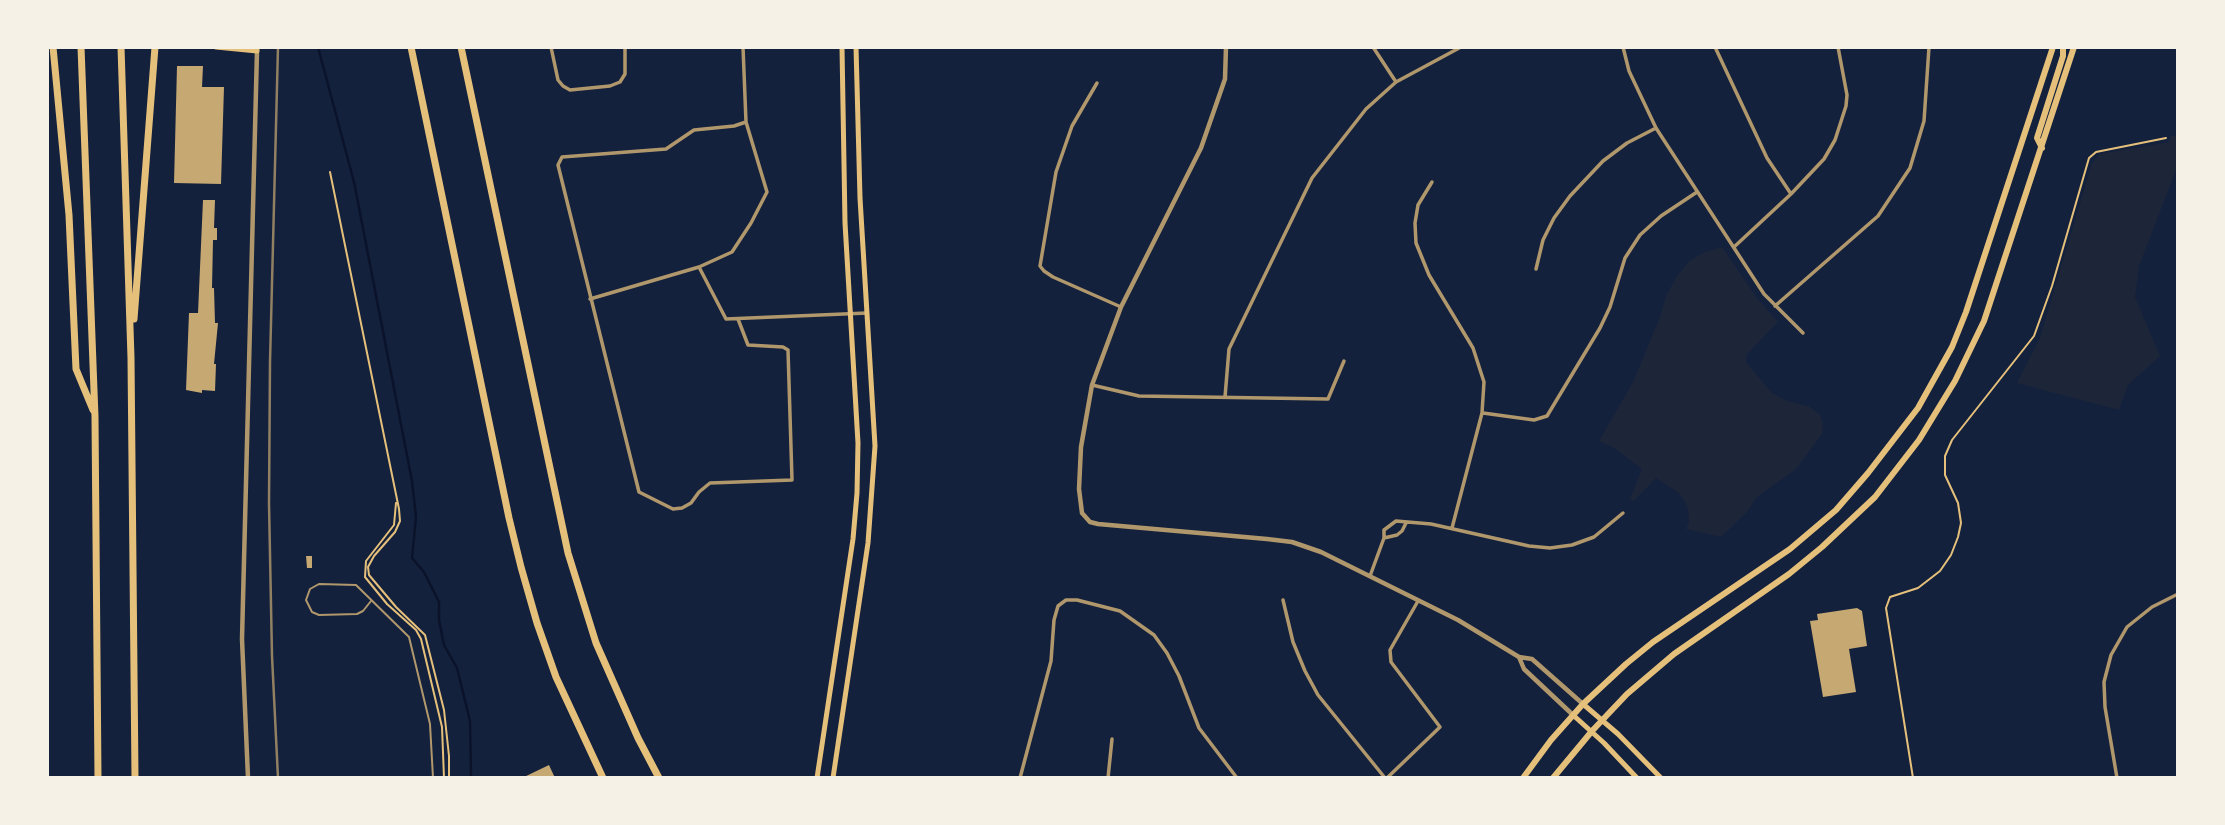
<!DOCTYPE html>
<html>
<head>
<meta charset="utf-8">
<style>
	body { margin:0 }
	#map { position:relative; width:2225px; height:825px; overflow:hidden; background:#14213d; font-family:"Fira Sans",sans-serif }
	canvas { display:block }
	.frame { position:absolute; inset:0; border:49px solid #f6f1e7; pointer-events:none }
</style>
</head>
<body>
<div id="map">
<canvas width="2225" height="825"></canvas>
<div class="frame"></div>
</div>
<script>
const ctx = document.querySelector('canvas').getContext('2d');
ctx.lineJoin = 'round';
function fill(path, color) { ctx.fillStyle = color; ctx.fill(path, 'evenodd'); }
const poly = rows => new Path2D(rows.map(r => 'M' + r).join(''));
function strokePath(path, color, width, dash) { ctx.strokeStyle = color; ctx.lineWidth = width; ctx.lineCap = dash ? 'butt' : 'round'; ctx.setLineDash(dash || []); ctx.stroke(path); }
const green = poly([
	[2178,135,2178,165,2139,266,2135,297,2160,356,2128,385,2119,410,2017,383,2040,338,2092,163,2100,154,2169,142,2171,136],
	[1722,247,1757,298,1778,322,1747,354,1746,362,1771,392,1785,400,1810,407,1820,415,1823,423,1822,434,1796,469,1756,498,1747,512,1721,537,1686,529,1689,522,1688,508,1680,494,1656,478,1634,501,1630,499,1642,469,1614,448,1599,441,1633,382,1660,317,1666,296,1677,276,1689,261,1705,252]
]);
const stream = poly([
	[318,47,354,182,412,481,416,517,412,558,424,572,439,602,439,620,444,645,457,668,470,721,471,778]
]);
const building = poly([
	[177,66,203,66,202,87,224,87,221,184,174,183],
	[203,200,215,200,214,228,217,228,217,240,213,240,212,288,214,288,215,323,218,323,214,364,216,364,215,391,202,390,202,393,186,390,189,313,198,313],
	[306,556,312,556,312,568,307,568],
	[1857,608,1862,611,1867,646,1849,649,1856,692,1823,697,1810,621,1818,620,1817,614],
	[549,765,555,778,522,778]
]);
const path = poly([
	[330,172,399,509,400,521,395,532,374,556,368,567,369,575,396,607,425,635,444,710,449,756,449,778],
	[396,503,394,525,366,561,365,577,387,604,416,630,421,639,442,727,444,778],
	[1913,778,1886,608,1890,597,1918,588,1940,571,1951,555,1958,537,1961,523,1958,503,1945,475,1945,456,1952,440,2034,336,2052,286,2089,158,2096,152,2166,138]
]);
const service = poly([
	[371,601,363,611,357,614,319,615,312,612,306,600,310,589,319,584,356,585,409,637,430,724,433,778]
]);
const minor = poly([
	[551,47,558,80,563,86,570,90,610,86,620,82,625,74,625,47],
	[1373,47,1396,82],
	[1623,47,1629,71,1656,128,1764,294,1803,333],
	[1715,47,1767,158,1791,194],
	[1097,83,1072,126,1056,172,1040,266,1044,271,1053,277,1121,307],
	[1432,182,1418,205,1415,223,1416,243,1429,275,1473,348,1484,382,1482,413,1452,528],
	[1734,247,1791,194,1824,159,1835,140,1846,106,1847,95,1838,47],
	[699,267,726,319,867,313],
	[1536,269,1543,240,1554,218,1570,196,1603,161,1627,143,1656,128],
	[590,299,699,267,732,252,751,223,767,192,746,122,743,47],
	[1775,306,1878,216,1910,168,1924,121,1929,47],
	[738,319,748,345,783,347,788,350,792,480,710,483,699,492,691,503,682,508,673,509,639,492,558,165,562,157,666,149,694,130,734,126,746,122],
	[1092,385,1139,396,1328,399,1344,361],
	[1225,397,1229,349,1312,178,1366,109,1396,82,1461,47],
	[1483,413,1534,420,1547,416,1600,328,1610,307,1625,258,1640,235,1661,216,1697,192],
	[1384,538,1397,535,1402,531,1406,523],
	[1370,576,1384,538,1384,530,1396,521,1431,524,1529,546,1550,548,1572,545,1594,537,1623,513],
	[1283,600,1293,642,1305,671,1318,695,1385,778],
	[1020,778,1051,661,1054,620,1058,606,1066,600,1077,600,1120,611,1154,635,1167,653,1179,676,1199,728,1237,778],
	[1108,778,1112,739],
	[1387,778,1440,727,1391,662,1390,650,1418,601],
	[2117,778,2105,707,2104,682,2111,655,2127,627,2152,607,2178,594]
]);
const tertiary = poly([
	[1226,47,1225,79,1201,148,1121,307,1092,385,1081,447,1079,489,1082,513,1090,522,1098,524,1267,539,1292,542,1321,552,1458,620,1519,657,1532,659,1583,704],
	[1519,657,1524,669,1573,715],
	[248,778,242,639,257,51]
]);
const secondary = poly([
	[216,47,257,51,257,47],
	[1583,704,1618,734,1661,778],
	[1573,715,1604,743,1637,778],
	[817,778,853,539,857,493,858,443,845,223,842,47],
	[833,778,868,543,875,446,860,198,856,47]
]);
const primary = poly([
	[2042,148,2037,138,2063,56,2063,47],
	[1523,778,1551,740,1583,704,1626,664,1653,642,1790,549,1836,510,1868,473,1918,408,1952,347,1966,312,2053,47],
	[1553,778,1592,731,1627,694,1674,654,1789,574,1822,547,1875,497,1919,440,1955,381,1984,321,2074,47]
]);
const motorway = poly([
	[53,47,69,215,76,369,93,410],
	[81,47,95,417,98,778],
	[121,47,131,358,135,778],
	[411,47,509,518,521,567,537,623,556,677,603,778],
	[461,47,568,553,596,643,638,738,659,778],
	[134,319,155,47]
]);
const rail = poly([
	[278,47,270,362,269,503,272,656,278,778]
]);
fill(green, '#1d2539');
strokePath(stream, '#0b132b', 2.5);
fill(building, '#c6a872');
strokePath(path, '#e5c07b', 2);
strokePath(service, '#b1986c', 2);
strokePath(minor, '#b1986c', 3.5);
strokePath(tertiary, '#b1986c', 4.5);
strokePath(secondary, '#e5c07b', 5);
strokePath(primary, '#e5c07b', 6);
strokePath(motorway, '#e5c07b', 7);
strokePath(rail, '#918062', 2.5);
</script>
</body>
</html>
